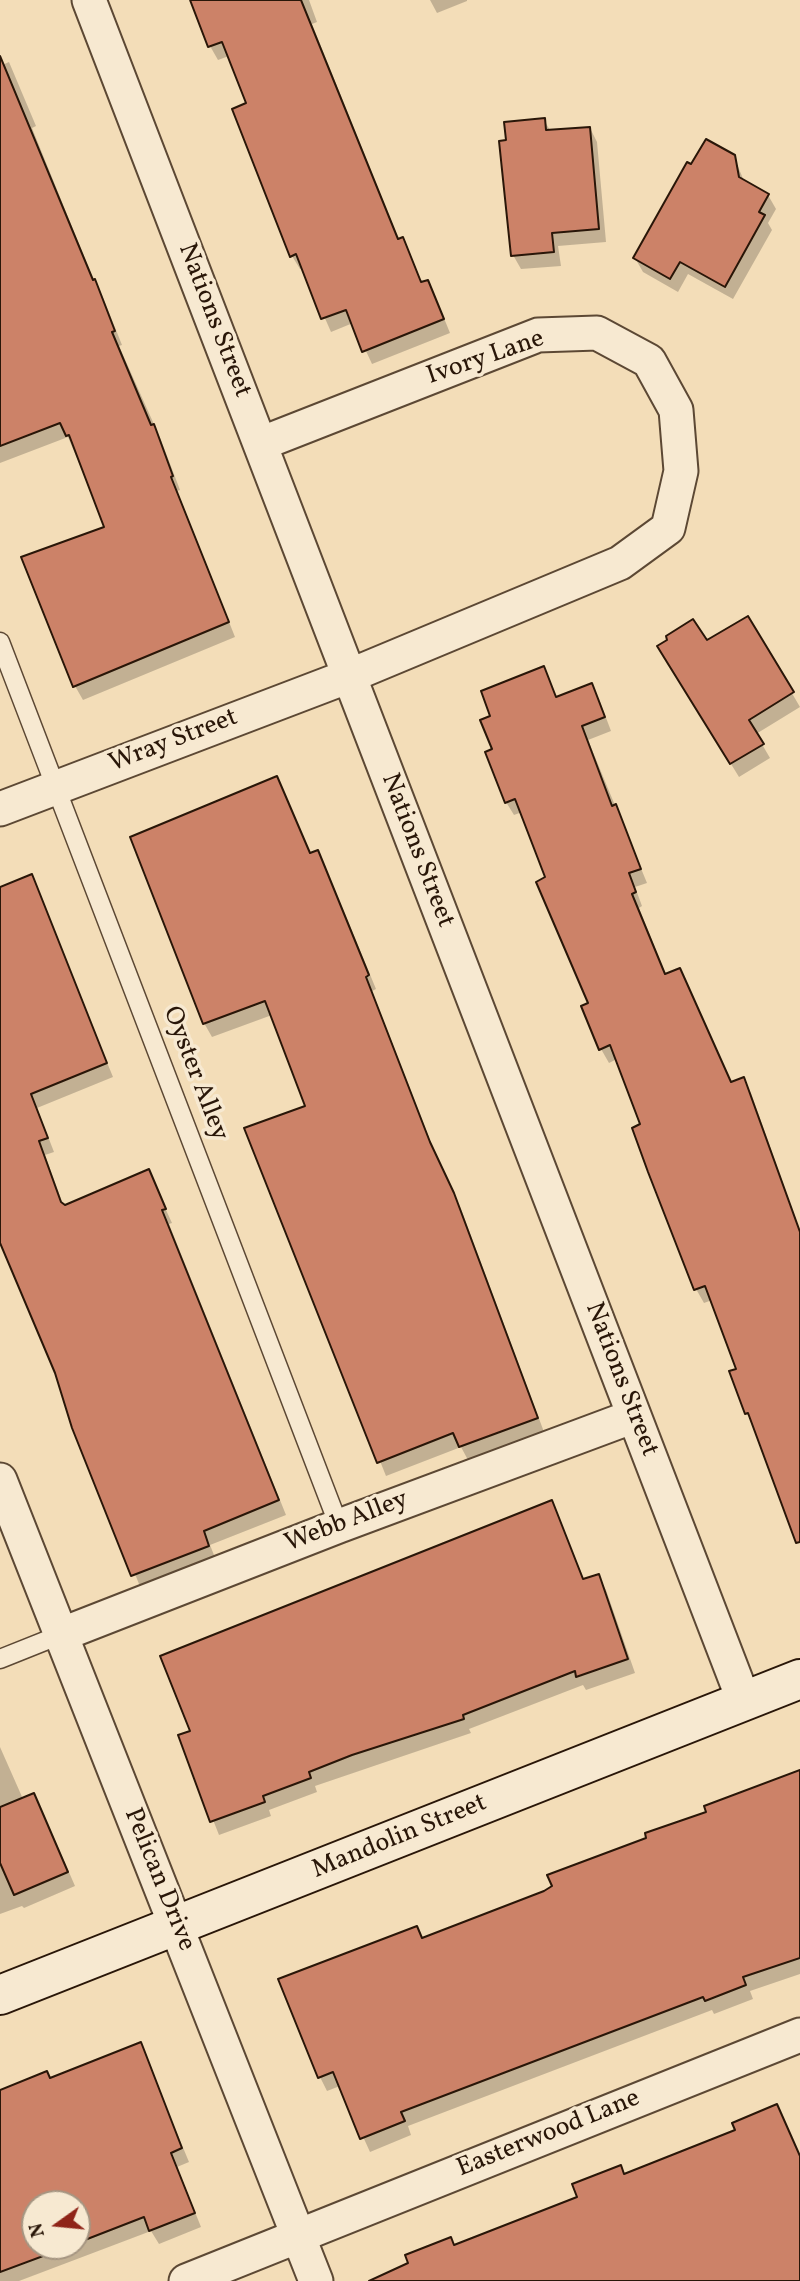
<!DOCTYPE html>
<html>
<head>
<meta charset="utf-8">
<style>
	body { margin:0 }
	#map { position:relative; width:800px; height:2281px; overflow:hidden; background:#f3ddb8; font-family:Vollkorn,serif }
	canvas { display:block }
	.north { position:absolute; left:21px; top:2190px; width:70px; height:70px; box-sizing:border-box; background:#f7e9d1; border:2px solid #a59581; border-radius:50%; rotate:255deg; font-size:19px; font-weight:700; line-height:28px; text-align:center; color:#291608 }
	.north::after { content:''; display:block; margin:auto; width:24px; height:32px; background:#8f2418; clip-path:polygon(50% 0,100% 100%,50% 72%,0 100%) }
</style>
</head>
<body>
<div id="map">
<canvas width="800" height="2281"></canvas>
<div class="north">N</div>
</div>
<script>
const ctx = document.querySelector('canvas').getContext('2d');
ctx.lineJoin = 'round';
function fill(path, color) { ctx.fillStyle = color; ctx.fill(path, 'evenodd'); }
const poly = rows => new Path2D(rows.map(r => 'M' + r).join(''));
function strokePath(path, color, width, dash) { ctx.strokeStyle = color; ctx.lineWidth = width; ctx.lineCap = dash ? 'butt' : 'round'; ctx.setLineDash(dash || []); ctx.stroke(path); }
function label(font, color, halo, rows, align = 'center') {
  ctx.font = font + ' Vollkorn,serif'; ctx.lineWidth = 7; ctx.setLineDash([]); ctx.textBaseline = 'middle'; ctx.strokeStyle = halo; ctx.fillStyle = color; for (const [text, x, y, turn = 0] of rows) {
    ctx.save(); ctx.translate(x, y); ctx.rotate((+turn || 0) * Math.PI / 180); ctx.textAlign = isNaN(turn) ? turn : align; if (halo) ctx.strokeText(text, 0, 0); ctx.fillText(text, 0, 0); ctx.restore();
  }
}
const shadow = poly([
	[207,0,309,0,317,22,312,24,399,240,402,239,410,253,422,284,427,282,435,296,450,333,372,364,353,323,331,332,303,268,300,269,292,256,249,104,229,56,218,60,210,46],
	[430,0,467,0,467,1,437,13],
	[9,62,36,126,32,128,94,281,102,295,122,345,119,346,161,440,180,490,177,491,235,637,83,700,75,686,106,528,68,437,0,463,0,66],
	[544,120,551,132,590,128,597,142,606,242,558,246,561,266,521,269,513,255,508,141],
	[734,157,744,181,768,195,776,209,768,223,772,230,733,299,688,274,678,292,643,272,635,258,692,166],
	[748,618,800,707,756,734,770,758,739,777,667,660,707,643],
	[543,668,557,698,591,685,599,699,611,731,588,740,647,883,635,887,642,906,639,908,666,975,731,1084,743,1080,751,1093,800,1231,800,1508,782,1498,731,1372,738,1370,712,1300,704,1303,696,1289,617,1059,609,1063,601,1049,590,1004,522,812,514,815,506,802,494,750,493,717],
	[277,778,311,854,317,852,325,866,376,989,372,991,437,1158,461,1209,544,1432,468,1460,461,1447,386,1476,247,1129,307,1107,272,1015,212,1037,204,1023],
	[31,877,113,1077,37,1108,54,1152,45,1155,64,1207,148,1171,172,1223,169,1224,286,1515,210,1545,216,1560,141,1589,0,1236,0,889],
	[551,1502,585,1581,598,1576,606,1590,635,1673,586,1690,583,1685,469,1729,471,1733,315,1786,317,1792,269,1810,271,1816,219,1835,180,1736,192,1732],
	[0,1747,23,1799,33,1795,41,1808,75,1886,24,1908,22,1906,0,1914],
	[800,1772,800,1974,750,1991,753,1999,714,2014,712,2010,408,2126,411,2135,370,2152,340,2086,327,2091,320,2077,416,1928,423,1939,545,1893,649,1839],
	[140,2044,189,2162,177,2167,201,2227,159,2244,151,2231,19,2281,0,2281,0,2092,50,2079],
	[35,2204,77,2204,77,2246,35,2246]
]);
const building = poly([
	[190,0,301,0,398,239,403,237,421,282,428,280,444,319,362,352,346,310,321,319,296,254,290,257,232,109,246,103,222,42,208,47,190,0],
	[0,56,93,280,95,279,115,331,112,332,151,425,154,424,173,476,171,477,229,622,73,687,21,557,104,527,69,435,66,436,60,423,0,446,0,56],
	[545,118,546,130,590,127,599,229,552,233,554,252,511,256,499,141,506,140,504,122,545,118],
	[706,139,735,155,739,177,769,194,759,212,765,215,725,287,680,262,670,279,633,258,687,162,691,164,706,139],
	[748,616,794,692,749,720,764,744,730,764,657,646,667,640,666,636,693,619,707,640,748,616],
	[544,666,556,697,592,683,605,717,582,726,612,806,616,804,641,869,629,873,636,892,632,894,665,974,680,968,731,1082,744,1077,800,1232,800,1542,796,1543,748,1413,745,1414,729,1371,736,1369,705,1286,694,1290,648,1172,632,1128,640,1124,610,1045,599,1050,581,1006,588,1003,536,882,545,877,515,799,505,803,485,752,492,749,480,720,490,716,481,691,544,666],
	[277,776,310,853,318,850,369,975,366,977,430,1142,454,1193,538,1418,459,1447,453,1433,377,1463,244,1128,305,1106,265,1001,203,1024,130,837,277,776],
	[32,874,107,1063,31,1094,48,1138,39,1141,61,1202,65,1205,149,1169,166,1209,162,1210,279,1500,204,1531,209,1546,131,1576,72,1428,55,1373,0,1243,0,887,32,874],
	[552,1500,583,1579,599,1574,628,1659,576,1677,575,1671,463,1715,464,1719,352,1755,309,1772,311,1778,263,1796,265,1802,210,1822,178,1735,190,1731,160,1656,552,1500],
	[800,1770,800,1958,743,1977,746,1985,705,2001,703,1997,401,2112,405,2121,360,2139,333,2072,318,2078,278,1979,417,1926,422,1938,544,1891,552,1886,547,1875,646,1838,645,1833,706,1812,704,1806,800,1770],
	[34,1793,68,1872,14,1895,0,1863,0,1807,34,1793],
	[141,2042,182,2148,171,2153,195,2213,149,2231,144,2217,77,2243,77,2204,35,2204,35,2246,70,2246,0,2272,0,2090,47,2071,50,2078,141,2042],
	[777,2104,800,2156,800,2281,369,2281,408,2263,405,2255,451,2237,454,2245,577,2197,572,2184,621,2165,624,2174,735,2130,732,2123,777,2104]
]);
const lane = poly([
	[0,642,339,1526],
	[0,1659,60,1635]
]);
const street = poly([
	[89,0,744,1701],
	[0,809,349,676,620,563,668,528,681,471,676,410,649,361,597,333,538,335,260,444],
	[0,1480,316,2281],
	[60,1635,339,1526,634,1416],
	[186,2281,800,2035]
]);
const secondary = poly([
	[0,1995,800,1679]
]);
const streetNames = [
	["Nations Street",213,321,69],
	["Ivory Lane",486,359,-19],
	["Wray Street",174,742,-21],
	["Nations Street",416,851,69],
	["Oyster Alley",194,1074,69],
	["Nations Street",620,1380,69],
	["Webb Alley",347,1523,-21],
	["Mandolin Street",400,1838,-22],
	["Pelican Drive",158,1880,68],
	["Easterwood Lane",549,2135,-22]
];
fill(shadow, '#0003');
fill(building, '#cc8268');
strokePath(building, '#291608', 2);
strokePath(lane, '#5c4834', 21);
strokePath(street, '#5c4834', 37);
strokePath(secondary, '#291608', 42);
strokePath(lane, '#f7e9d1', 18);
strokePath(street, '#f7e9d1', 33);
strokePath(secondary, '#f7e9d1', 38);
label('26px', '#291608', '#f7e9d1', streetNames);
</script>
</body>
</html>
